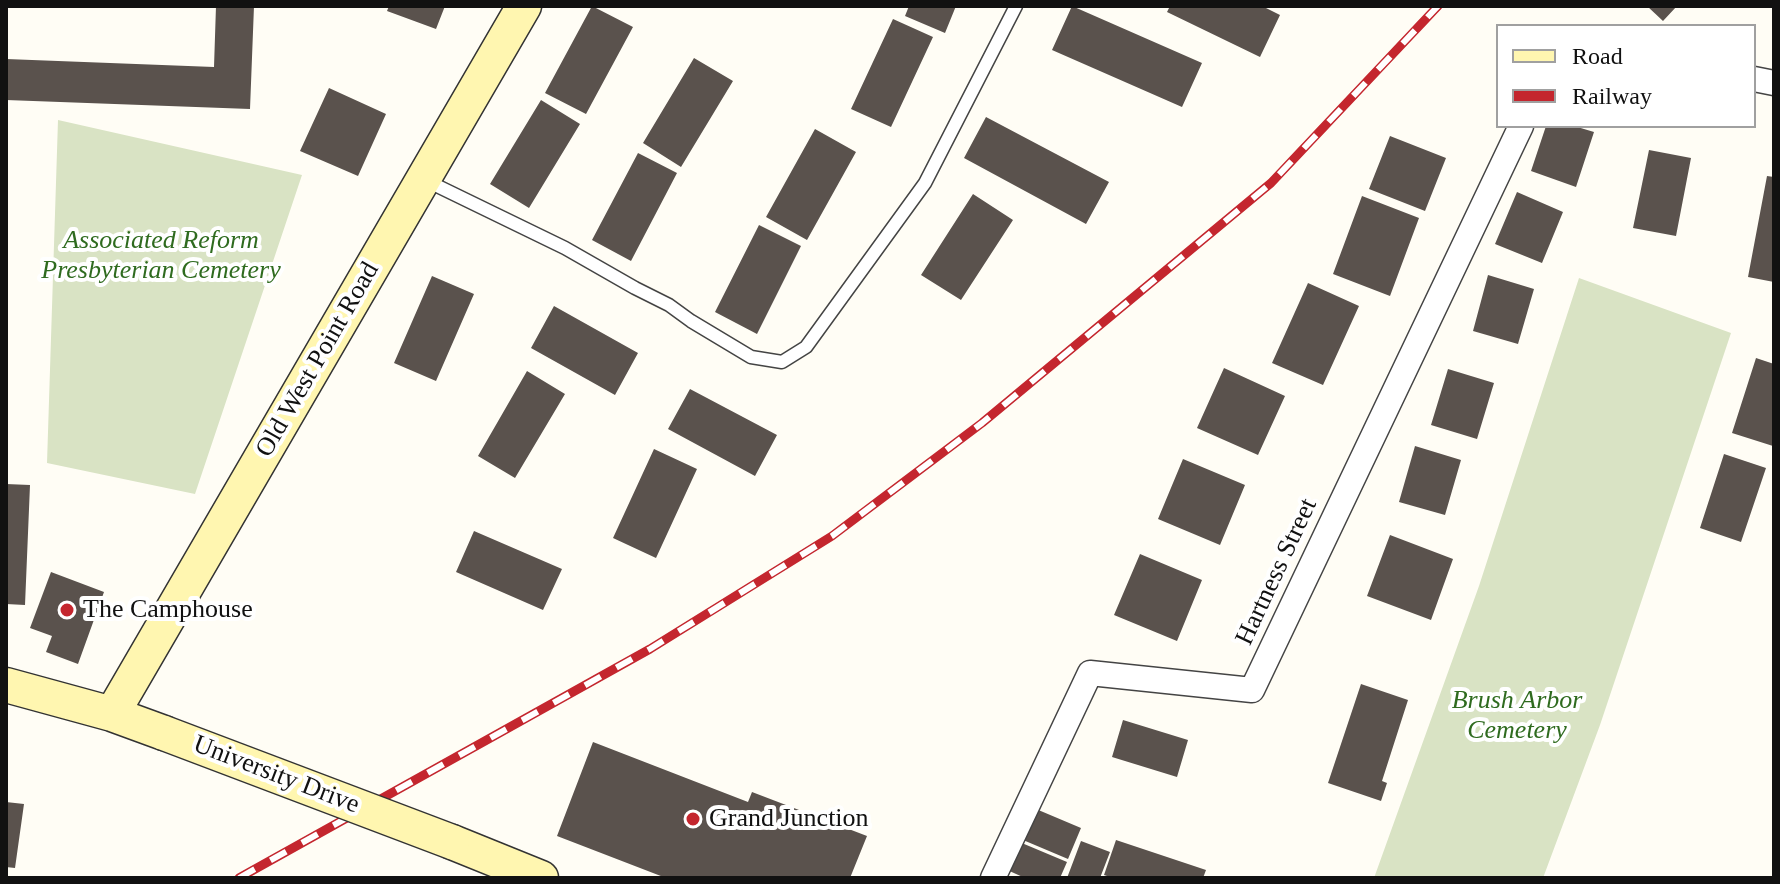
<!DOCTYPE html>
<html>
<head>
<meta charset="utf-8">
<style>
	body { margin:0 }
	#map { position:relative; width:1780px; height:884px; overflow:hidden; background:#fffdf5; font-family:Georgia,serif }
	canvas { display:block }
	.frame { position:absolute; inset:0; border:8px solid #111; pointer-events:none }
	.legend { position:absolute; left:1496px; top:24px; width:260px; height:104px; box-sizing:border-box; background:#fff; border:2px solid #a0a0a0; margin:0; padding:10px 14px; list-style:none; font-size:24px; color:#111 }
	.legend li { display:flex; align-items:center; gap:16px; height:40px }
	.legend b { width:40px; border:2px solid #a0a0a0 }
</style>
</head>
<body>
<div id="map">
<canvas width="1780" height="884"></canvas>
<div class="frame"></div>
<ul class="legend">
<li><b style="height:10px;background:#fff6b0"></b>Road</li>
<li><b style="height:10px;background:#c4262e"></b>Railway</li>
</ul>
</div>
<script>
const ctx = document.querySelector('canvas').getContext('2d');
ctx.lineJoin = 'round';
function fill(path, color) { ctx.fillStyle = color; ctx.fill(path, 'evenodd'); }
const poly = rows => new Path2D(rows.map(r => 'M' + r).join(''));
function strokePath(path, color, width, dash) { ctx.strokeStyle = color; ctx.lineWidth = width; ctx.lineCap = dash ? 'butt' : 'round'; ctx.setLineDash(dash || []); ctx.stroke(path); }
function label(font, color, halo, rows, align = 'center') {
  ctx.font = font + ' Georgia,serif'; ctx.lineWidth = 8; ctx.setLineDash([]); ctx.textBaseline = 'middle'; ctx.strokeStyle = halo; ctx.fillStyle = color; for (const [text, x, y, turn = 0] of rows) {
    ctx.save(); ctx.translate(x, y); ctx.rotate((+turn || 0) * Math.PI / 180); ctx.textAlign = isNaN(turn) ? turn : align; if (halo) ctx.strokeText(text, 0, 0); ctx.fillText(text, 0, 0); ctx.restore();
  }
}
const cemetery = poly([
	[58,120,302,175,195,494,47,463],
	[1579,278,1731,333,1600,725,1543,878,1374,878,1479,586]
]);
const building = poly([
	[216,6,254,6,250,109,6,100,6,59,214,67],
	[389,6,445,6,436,29,387,11],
	[592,6,633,27,586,114,545,93],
	[909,6,956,6,945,33,905,16],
	[1072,6,1202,63,1182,107,1052,50],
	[1170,6,1262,6,1280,15,1260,57,1167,12],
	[1647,6,1677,6,1663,21],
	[893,19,933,37,891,127,851,109],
	[694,58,733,81,681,167,643,143],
	[329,88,386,114,358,176,300,151],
	[541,100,580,124,529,208,490,184],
	[986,117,1109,182,1086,224,964,158],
	[1546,126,1574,126,1594,132,1576,187,1531,171],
	[815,129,856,152,807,240,766,217],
	[1390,136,1446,158,1425,211,1369,189],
	[1649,150,1691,158,1676,236,1633,228],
	[638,153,677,173,631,261,592,240],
	[1767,176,1774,177,1774,282,1748,277],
	[1517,192,1563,212,1542,263,1495,244],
	[973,194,1013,220,961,300,921,275],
	[1362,196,1419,218,1390,296,1333,274],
	[759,225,801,246,757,334,715,312],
	[1488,275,1534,289,1518,344,1473,331],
	[432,276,474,294,436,381,394,363],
	[1308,283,1359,306,1323,385,1272,363],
	[554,306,638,353,615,395,531,348],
	[1756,358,1774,364,1773,446,1732,433],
	[1224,368,1285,396,1258,455,1197,428],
	[1448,369,1494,383,1477,439,1431,425],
	[527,371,565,394,515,478,478,456],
	[690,389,777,435,755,476,668,429],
	[1415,446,1461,460,1445,515,1399,502],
	[654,449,697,469,656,558,613,538],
	[1724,454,1766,468,1741,542,1700,528],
	[1183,459,1245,485,1220,545,1158,519],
	[6,484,30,485,25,605,6,604],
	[474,531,562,569,543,610,456,572],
	[1390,535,1453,559,1431,620,1367,596],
	[1140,554,1202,580,1177,641,1114,615],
	[51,572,104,592,78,664,46,652,52,636,30,628],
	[1361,684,1408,700,1382,781,1387,783,1381,801,1328,783],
	[1123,720,1188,740,1177,777,1112,757],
	[593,742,748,802,752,792,867,836,850,878,666,878,557,836],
	[6,802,24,804,15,868,6,867],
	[1036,809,1081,828,1068,859,1023,840],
	[1116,840,1206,870,1203,878,1113,878,1104,875],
	[1017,841,1067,862,1060,878,1025,878,1005,869],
	[1081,841,1110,852,1100,878,1067,878]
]);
const lane = poly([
	[425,180,565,248,635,288,669,305,691,321,751,357,782,362,806,347,925,183,1016,6]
]);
const street = poly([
	[1754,79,1774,83],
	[993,878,1090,673,1252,690,1521,126]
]);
const secondary = poly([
	[6,685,112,714,164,733],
	[112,714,524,6],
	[452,842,541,878]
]);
const rail = poly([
	[239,878,650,649,832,536,982,423,1271,183,1438,6]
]);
const secondaryBridge = poly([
	[164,733,452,842]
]);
const markers = [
	[67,610,8,"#c4262e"],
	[693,819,8,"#c4262e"]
];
const parkNames = [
	["Associated Reform",161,241],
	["Presbyterian Cemetery",161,271],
	["Brush Arbor",1517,701],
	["Cemetery",1517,731]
];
const streetNames = [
	["Old West Point Road",318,360,-60],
	["Hartness Street",1277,572,-65],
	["University Drive",276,775,21]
];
const poiNames = [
	["The Camphouse",83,610],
	["Grand Junction",709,819]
];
fill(cemetery, '#d9e3c4');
fill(building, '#5a524d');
strokePath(lane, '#444', 15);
strokePath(street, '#444', 27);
strokePath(secondary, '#333', 37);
strokePath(lane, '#fff', 12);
strokePath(street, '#fff', 24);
strokePath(secondary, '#fff6b0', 34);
strokePath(rail, '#c4262e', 9);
strokePath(rail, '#fff', 6, [18]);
strokePath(secondaryBridge, '#333', 37, []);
strokePath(secondaryBridge, '#fff6b0', 34);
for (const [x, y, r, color] of markers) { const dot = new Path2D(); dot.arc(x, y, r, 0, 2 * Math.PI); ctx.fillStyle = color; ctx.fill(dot); strokePath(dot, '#fff', 3); }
label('italic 26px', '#2f6b1f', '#fff', parkNames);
label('26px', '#111', '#fff', streetNames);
label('26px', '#111', '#fff', poiNames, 'left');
</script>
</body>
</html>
